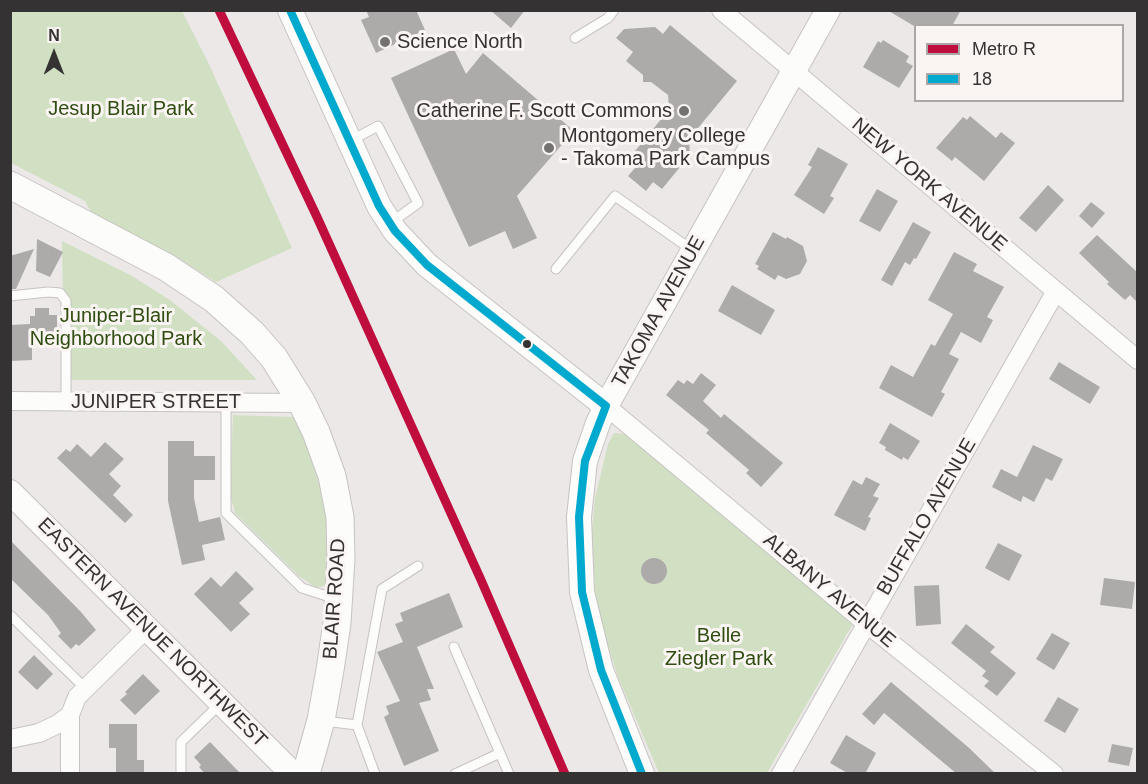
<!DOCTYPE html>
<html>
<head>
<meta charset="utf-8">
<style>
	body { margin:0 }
	#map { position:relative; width:1148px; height:784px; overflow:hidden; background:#ebe8e7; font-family:Helvetica,sans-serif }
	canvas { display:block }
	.frame { position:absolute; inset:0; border:12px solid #343232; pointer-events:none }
	.legend { position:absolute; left:914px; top:24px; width:210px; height:78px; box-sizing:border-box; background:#faf5f3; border:2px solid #aba7a6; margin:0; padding:8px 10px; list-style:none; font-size:18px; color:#343232 }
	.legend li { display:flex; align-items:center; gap:12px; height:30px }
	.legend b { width:30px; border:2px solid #aba7a6 }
	.north { position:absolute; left:24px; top:24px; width:60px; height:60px; -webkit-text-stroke:4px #faf5f3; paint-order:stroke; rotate:0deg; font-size:16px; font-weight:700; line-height:24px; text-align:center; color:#343232 }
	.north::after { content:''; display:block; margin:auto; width:21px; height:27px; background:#343232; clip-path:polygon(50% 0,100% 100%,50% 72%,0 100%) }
</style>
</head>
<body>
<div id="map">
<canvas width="1148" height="784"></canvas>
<div class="frame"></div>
<ul class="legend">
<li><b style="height:8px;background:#bf0d3e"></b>Metro R</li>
<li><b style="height:8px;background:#00a9ce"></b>18</li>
</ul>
<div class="north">N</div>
</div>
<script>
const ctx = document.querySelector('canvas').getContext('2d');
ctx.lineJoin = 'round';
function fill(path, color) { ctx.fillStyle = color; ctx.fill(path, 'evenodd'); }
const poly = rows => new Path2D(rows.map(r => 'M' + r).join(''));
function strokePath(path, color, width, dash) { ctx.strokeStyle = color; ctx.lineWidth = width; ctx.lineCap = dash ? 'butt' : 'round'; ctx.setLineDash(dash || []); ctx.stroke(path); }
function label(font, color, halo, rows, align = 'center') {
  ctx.font = font + ' Helvetica,sans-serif'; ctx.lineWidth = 6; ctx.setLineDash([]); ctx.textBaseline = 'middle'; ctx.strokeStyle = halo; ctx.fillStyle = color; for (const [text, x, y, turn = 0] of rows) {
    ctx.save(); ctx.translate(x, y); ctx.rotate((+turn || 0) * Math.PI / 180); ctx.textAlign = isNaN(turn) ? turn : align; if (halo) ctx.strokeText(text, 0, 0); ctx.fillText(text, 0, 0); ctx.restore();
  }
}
const green = poly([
	[10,11,182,11,208,62,292,248,216,282,180,259,92,214,85,201,11,163],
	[62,241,132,276,170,300,222,342,257,380,64,380],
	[233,415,293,417,301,424,320,488,330,534,327,586,315,587,299,576,235,513,230,494],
	[614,433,625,434,731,523,854,622,767,773,659,773,618,677,607,642,596,598,591,542,595,498,608,444]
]);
const building = poly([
	[366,10,416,10,425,30,376,53,361,20,369,17],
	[490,10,525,10,511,28],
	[887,10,961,10,952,26,914,26],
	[670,25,737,81,689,139,690,155,662,189,653,182,646,191,628,176,635,168,627,161,662,118,670,118,668,95,651,82,643,82,643,75,626,61,633,52,616,38,624,29,655,27,663,34],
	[883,40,909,56,906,62,913,66,899,88,863,67,878,41,881,43],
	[454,49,466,74,483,53,574,131,517,196,537,238,513,249,505,231,469,247,391,78],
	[970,116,996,138,1001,132,1015,143,984,181,955,157,952,161,936,148,963,117,967,120],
	[818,147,848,164,830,196,834,198,824,214,794,195,812,167,808,165],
	[1048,185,1064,200,1036,232,1019,218],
	[877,189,898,201,880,232,859,221],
	[1091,202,1105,213,1092,228,1079,216],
	[913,222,931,232,916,259,914,258,910,265,905,262,892,286,881,280],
	[773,232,786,239,787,237,803,246,807,261,800,274,786,279,778,275,775,280,757,269,759,266,755,264],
	[1097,235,1137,272,1137,302,1130,295,1125,300,1107,284,1109,282,1079,253],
	[37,239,63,252,50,277,36,271],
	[34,249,16,289,10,289,10,256],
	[954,252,977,264,973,271,1004,287,987,317,993,320,981,343,961,332,949,354,959,359,941,392,945,394,932,417,879,388,891,365,913,377,931,344,935,346,953,314,928,300],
	[732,285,775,310,761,335,718,311],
	[35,308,49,308,49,315,57,315,57,344,32,344,32,360,10,361,10,325,30,324,30,316,35,316],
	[1059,362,1100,387,1090,404,1049,379],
	[701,373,716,385,703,401,721,418,724,414,783,463,761,487,746,473,749,470,706,433,709,430,666,395,678,380,684,384,687,380,693,384],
	[890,423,920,441,908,460,903,457,902,460,885,450,886,447,879,443],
	[168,441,194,441,194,456,215,456,215,480,194,480,194,498,199,522,220,517,225,540,202,545,205,560,182,565,168,501],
	[105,442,124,459,109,474,121,486,113,495,133,515,125,523,57,458,66,449,70,452,77,444,91,457],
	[1033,445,1063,459,1052,481,1046,478,1034,502,1023,496,1021,502,992,487,1001,469,1017,477],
	[866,477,880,484,873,496,879,498,868,517,871,518,865,531,834,515,853,480,862,485],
	[10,540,81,612,96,630,79,646,76,644,71,649,58,636,61,633,48,615,10,578],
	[998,543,1022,555,1009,581,985,568],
	'641 571a13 13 0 1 1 26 0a13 13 0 1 1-26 0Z',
	[236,571,254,589,239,603,250,614,231,632,194,594,211,577,221,587],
	[1104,578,1135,582,1132,609,1100,605],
	[939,585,941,624,916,626,914,586],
	[449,593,463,627,417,647,434,689,427,689,431,700,419,703,439,751,404,766,384,717,389,714,386,706,400,701,377,652,403,642,395,624,403,621,400,613],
	[966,624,995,647,990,652,1016,673,997,696,984,686,989,681,982,676,986,671,951,643],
	[1052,633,1070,643,1054,670,1036,659],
	[34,655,53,674,37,690,18,672],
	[143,674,160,691,135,715,120,700,127,694,125,692],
	[891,682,968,747,996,774,957,774,884,713,874,725,862,714],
	[1058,697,1079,709,1065,733,1044,721],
	[109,724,137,724,137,760,144,760,144,774,116,774,116,748,109,748],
	[846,735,876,753,865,774,849,774,830,763],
	[210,742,241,774,205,774,199,767,201,765,194,757],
	[1112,744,1133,748,1129,766,1108,762]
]);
const service = poly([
	[575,38,608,18,614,10],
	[350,141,378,126,418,203,392,222],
	[556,269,615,196,692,250],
	[10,296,48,292,60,293,66,301,66,401],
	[226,403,226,513,302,588,336,599],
	[10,615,85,688],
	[454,647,509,774],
	[324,721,357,725,382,589,418,566],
	[357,725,375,774],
	[181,774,181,742,221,703],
	[455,774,500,753]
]);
const minor = poly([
	[721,10,1138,360],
	[10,401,302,403],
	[606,406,866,623,1054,774],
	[70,715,70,774],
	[10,739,39,733,58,724,70,715,77,697,147,628],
	[781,774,1056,291]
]);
const tertiary = poly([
	[290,10,379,206,395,231,427,265,606,406],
	[10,492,293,774],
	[642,774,601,670,582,592,579,517,585,461,598,423,606,406,828,10]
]);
const secondary = poly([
	[10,185,166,267,214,299,252,333,274,358,302,403,316,432,332,476,340,517,341,559,337,623,330,670,321,720,306,774]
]);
const bus1 = poly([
	[290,10,379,206,395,231,427,265,606,406,585,461,579,517,582,592,601,670,642,774]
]);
const metro1 = poly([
	[219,10,317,217,481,580,565,774]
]);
const markers = [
	[385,42,6,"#747271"],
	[684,111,6,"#747271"],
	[549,148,6,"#747271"],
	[527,344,5,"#343232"]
];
const poiNames = [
	["Science North",397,42],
	["Catherine F. Scott Commons",672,111,"right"],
	["Montgomery College",561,136],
	["- Takoma Park Campus",561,159]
];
const parkNames = [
	["Jesup Blair Park",121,109],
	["Juniper-Blair",116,316],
	["Neighborhood Park",116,339],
	["Belle",719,636],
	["Ziegler Park",719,659]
];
const streetNames = [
	["NEW YORK AVENUE",929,185,40],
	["TAKOMA AVENUE",659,312,-61],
	["JUNIPER STREET",156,402],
	["BUFFALO AVENUE",927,517,-60],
	["ALBANY AVENUE",829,591,40],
	["BLAIR ROAD",335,599,-86],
	["EASTERN AVENUE NORTHWEST",152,633,45]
];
fill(green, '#d1e0c3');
fill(building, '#adabaa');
strokePath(service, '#c6c3c2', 11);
strokePath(minor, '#c6c3c2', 20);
strokePath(tertiary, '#c6c3c2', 26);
strokePath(secondary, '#c6c3c2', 29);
strokePath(service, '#fcfcfb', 9);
strokePath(minor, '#fcfcfb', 18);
strokePath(tertiary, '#fcfcfb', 24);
strokePath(secondary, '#fcfcfb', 27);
strokePath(bus1, '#00a9ce', 8);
strokePath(metro1, '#bf0d3e', 9);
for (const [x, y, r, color] of markers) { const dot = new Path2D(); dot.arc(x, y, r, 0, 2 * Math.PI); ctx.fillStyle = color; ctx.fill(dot); strokePath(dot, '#faf5f3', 2); }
label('20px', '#343232', '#faf5f3', poiNames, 'left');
label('20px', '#304d11', '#faf5f3', parkNames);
label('20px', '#343232', '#faf5f3', streetNames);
</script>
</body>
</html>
